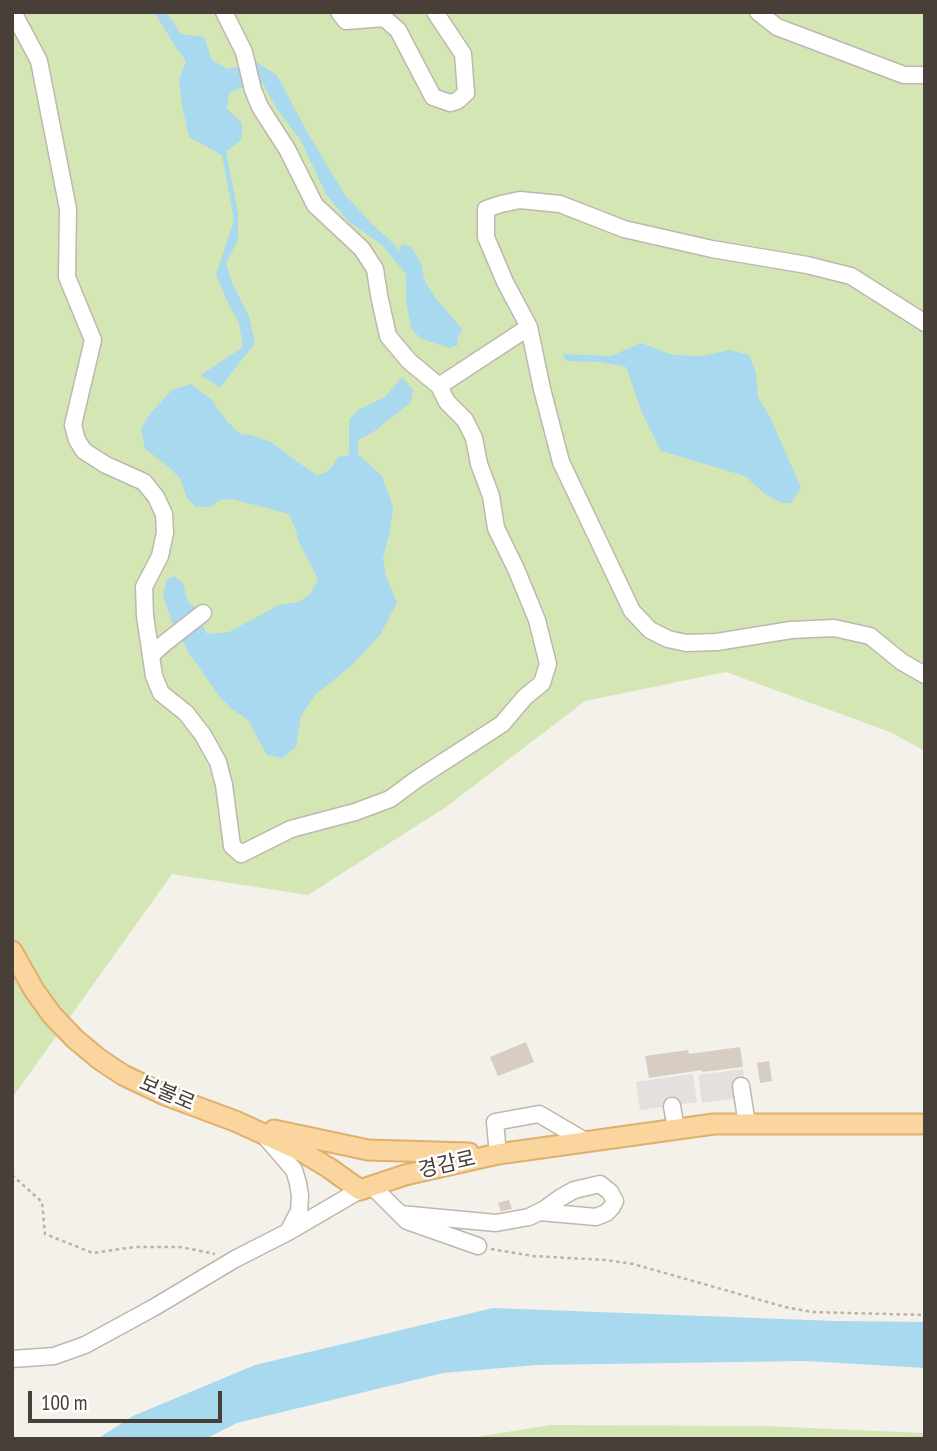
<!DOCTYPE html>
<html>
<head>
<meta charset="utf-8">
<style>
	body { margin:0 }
	#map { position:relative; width:937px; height:1451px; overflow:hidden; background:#f4f0ea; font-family:"PT Sans Narrow",sans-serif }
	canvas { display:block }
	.frame { position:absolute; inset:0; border:14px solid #484038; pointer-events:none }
	.scale { position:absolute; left:28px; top:1391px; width:194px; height:32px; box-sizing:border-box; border:4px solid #484038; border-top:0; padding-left:9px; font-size:21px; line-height:24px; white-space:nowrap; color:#484038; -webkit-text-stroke:5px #fff; paint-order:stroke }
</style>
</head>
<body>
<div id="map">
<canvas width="937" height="1451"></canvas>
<div class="frame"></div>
<div class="scale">100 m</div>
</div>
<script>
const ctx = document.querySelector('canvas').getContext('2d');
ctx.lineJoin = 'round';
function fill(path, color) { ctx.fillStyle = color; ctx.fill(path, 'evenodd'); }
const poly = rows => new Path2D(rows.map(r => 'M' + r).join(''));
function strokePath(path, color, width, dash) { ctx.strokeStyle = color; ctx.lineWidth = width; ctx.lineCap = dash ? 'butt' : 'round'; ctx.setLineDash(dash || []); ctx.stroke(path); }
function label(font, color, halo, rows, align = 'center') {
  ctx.font = font + ' "PT Sans Narrow","Noto Sans KR",sans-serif'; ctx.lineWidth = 5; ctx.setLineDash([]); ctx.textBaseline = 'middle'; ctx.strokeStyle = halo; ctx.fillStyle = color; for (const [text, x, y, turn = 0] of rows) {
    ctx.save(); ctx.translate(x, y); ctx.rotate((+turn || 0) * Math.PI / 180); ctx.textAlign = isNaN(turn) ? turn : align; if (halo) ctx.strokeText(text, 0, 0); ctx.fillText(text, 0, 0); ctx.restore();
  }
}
const green = poly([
	[12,12,925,12,925,751,890,732,726,672,585,701,446,807,308,895,172,874,12,1098],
	[551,1425,763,1426,925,1433,925,1439,463,1439]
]);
const parking = poly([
	[743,1069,746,1097,702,1103,698,1075],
	[693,1074,697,1102,640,1110,636,1082]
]);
const water = poly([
	[154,12,166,12,181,34,204,37,212,60,228,69,256,62,277,75,306,130,345,195,374,226,395,245,398,252,402,244,411,247,421,263,425,282,437,300,463,330,457,337,458,345,450,348,421,339,411,328,406,301,406,274,382,245,348,221,326,194,300,139,276,108,263,83,245,86,229,93,227,109,242,123,242,139,226,152,238,212,238,240,226,263,232,283,249,316,255,343,220,388,201,375,243,347,239,323,228,303,216,275,234,220,222,155,189,137,182,105,179,80,186,61,175,46],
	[641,343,673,355,702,356,730,350,749,355,756,372,758,397,771,419,801,488,791,503,781,503,765,494,745,476,661,451,642,413,626,367,600,362,566,361,563,354,611,356],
	[402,377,413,390,411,402,372,433,358,440,358,454,382,476,393,507,390,530,383,559,386,576,397,603,380,635,352,665,315,695,301,716,296,747,282,758,267,755,248,720,232,709,219,696,189,653,171,620,163,595,167,579,174,576,183,583,187,600,196,609,207,634,229,632,279,605,299,602,311,593,318,579,299,542,295,528,289,514,232,499,220,500,210,507,196,507,187,498,180,478,164,463,145,449,141,429,149,415,172,390,191,384,211,399,227,421,240,434,252,435,271,442,316,475,325,473,332,467,338,457,349,455,349,420,358,410,385,397],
	[493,1308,835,1321,925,1322,925,1368,806,1361,537,1365,443,1373,237,1423,205,1439,97,1439,133,1416,255,1365]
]);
const building = poly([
	[526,1042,534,1062,498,1076,490,1057],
	[740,1047,743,1067,702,1072,702,1070,649,1078,645,1056,688,1050,689,1054],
	[769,1061,772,1081,760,1083,757,1063],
	[509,1200,512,1209,501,1211,498,1203]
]);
const path = poly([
	[12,1175,42,1202,45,1234,93,1253,135,1247,181,1247,215,1254],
	[491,1249,533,1256,606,1260,633,1264,785,1307,812,1312,925,1315]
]);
const minor = poly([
	[13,12,39,61,68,209,67,277,93,340,73,425,77,440,84,451,106,465,144,482,156,497,164,514,165,533,160,556,144,587,145,616,154,676,161,693,186,713,203,735,218,762,224,785,232,846,241,854,291,829,355,812,390,799,417,779,502,724,525,697,542,683,548,664,537,620,516,569,496,528,491,496,479,464,474,438,465,420,447,402,439,386],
	[224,12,244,52,253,90,260,107,287,149,315,205,362,249,375,269,379,295,388,336,409,361,439,386,529,327],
	[339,12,346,21,384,18,398,30,433,97,450,103,457,101,466,93,463,54,435,12],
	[758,12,777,27,904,75,925,75],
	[925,323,851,276,807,265,712,249,624,229,560,204,520,200,501,204,486,209,486,237,505,282,529,327,542,389,561,462,632,611,650,630,668,639,686,643,717,642,791,630,834,628,870,636,902,662,925,675],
	[151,655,166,642,203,613],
	[741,1086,747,1124],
	[672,1106,676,1129],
	[263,1134,294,1170,298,1183,300,1196,299,1211,289,1230],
	[498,1154,495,1122,539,1114,585,1141],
	[372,1186,407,1221,478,1246],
	[400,1214,496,1223,529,1217,545,1209,560,1198,574,1190,600,1184,610,1192,615,1201,612,1207,606,1213,596,1217,540,1212],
	[12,1359,54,1356,85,1345,153,1308,235,1259,288,1232,360,1190]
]);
const major = poly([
	[12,951,34,990,52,1015,75,1039,99,1059,123,1075,165,1095,235,1121,301,1151,329,1168,360,1190,405,1175,498,1154,714,1124,925,1124],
	[274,1130,368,1150,469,1153]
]);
const streetNames = [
	["보불로",167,1094,23],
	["경감로",447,1165,-13]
];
fill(green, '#d5e6b5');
fill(parking, '#e3e0de');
fill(water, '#a9d9ee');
fill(building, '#d8cdc3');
strokePath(minor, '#bfb7ad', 19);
strokePath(major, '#dfb06d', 23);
strokePath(path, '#c1b19e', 2.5, [3.5, 3.5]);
strokePath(minor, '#fff', 16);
strokePath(major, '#fad59d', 19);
label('21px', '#484038', '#fff', streetNames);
</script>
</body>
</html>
